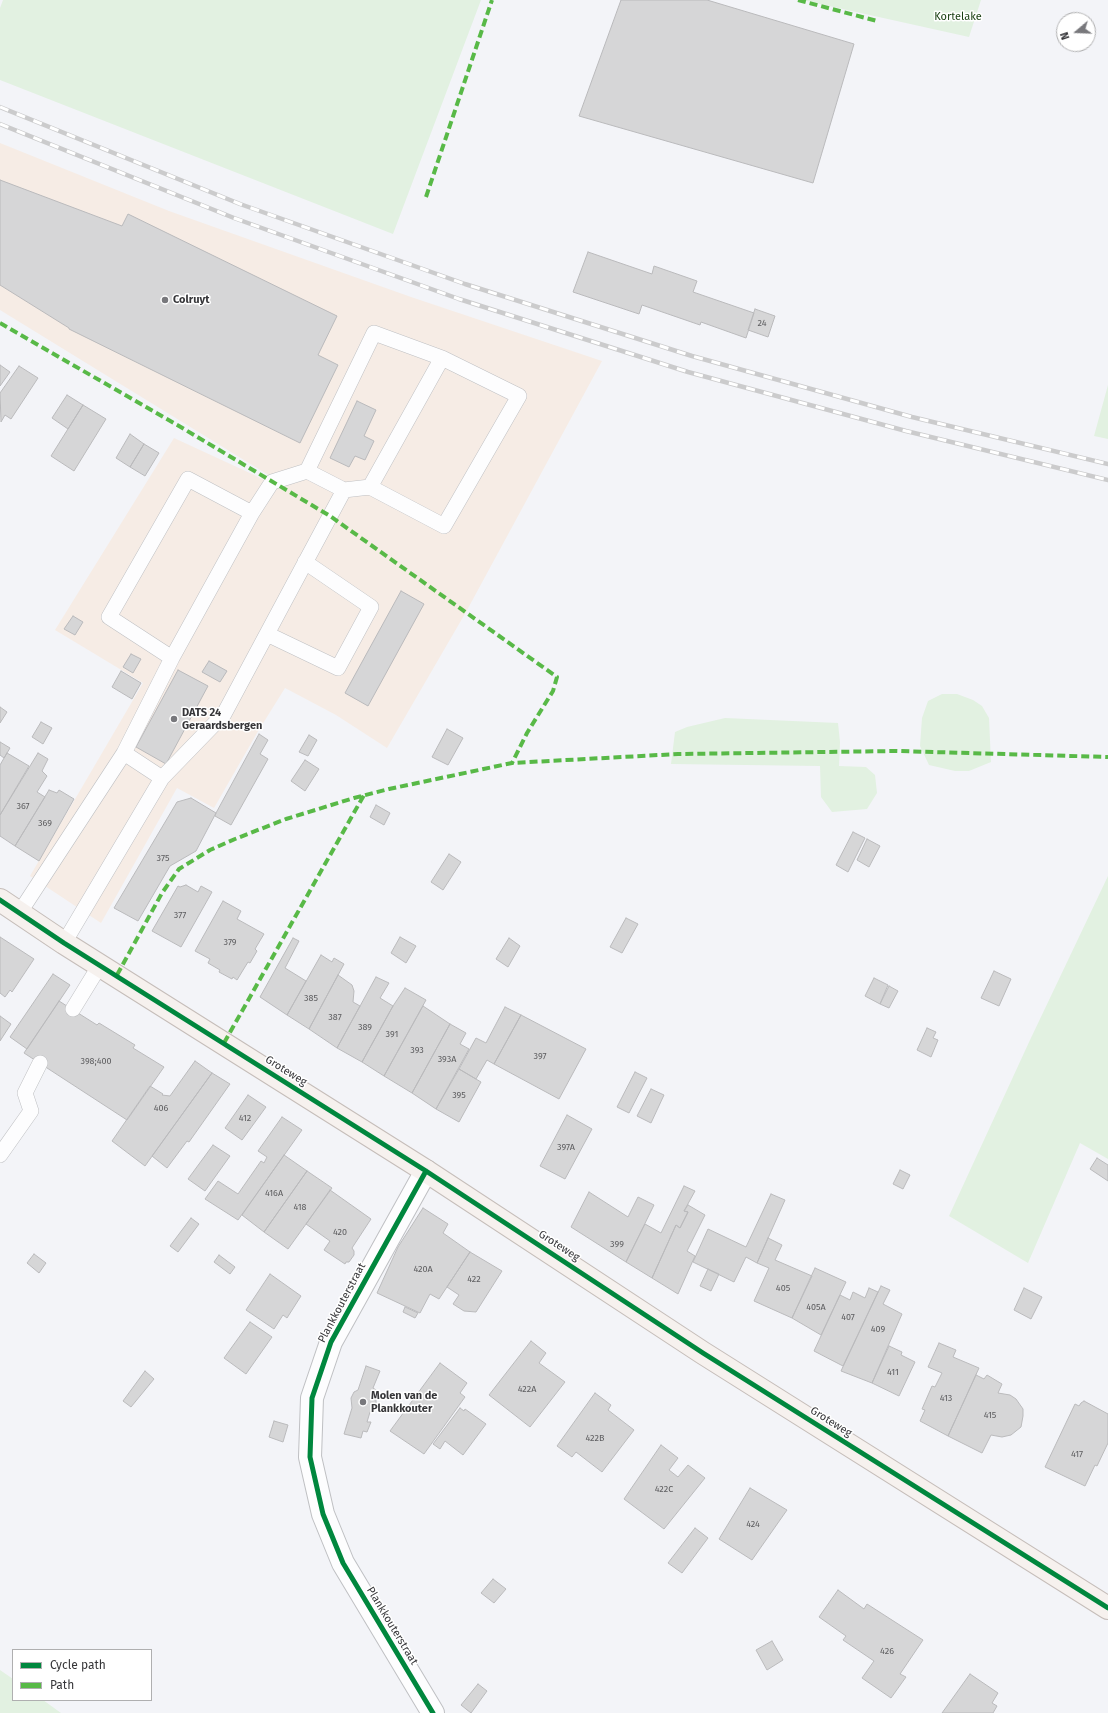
<!DOCTYPE html>
<html>
<head>
<meta charset="utf-8">
<style>
	body { margin:0 }
	#map { position:relative; width:1108px; height:1713px; overflow:hidden; background:#f3f4f8; font-family:"Fira Sans",sans-serif }
	canvas { display:block }
	.legend { position:absolute; left:12px; top:1649px; width:140px; height:52px; box-sizing:border-box; background:#fff; border:1px solid #afafb0; margin:0; padding:5px 7px; list-style:none; font-size:12px; color:#363639 }
	.legend li { display:flex; align-items:center; gap:8px; height:20px }
	.legend b { width:20px; border:1px solid #afafb0 }
	.north { position:absolute; left:1056px; top:12px; width:40px; height:40px; box-sizing:border-box; background:#fff; border:1px solid #afafb0; border-radius:50%; rotate:251deg; font-size:11px; font-weight:700; line-height:16px; text-align:center; color:#363639 }
	.north::after { content:''; display:block; margin:auto; width:14px; height:18px; background:#78787c; clip-path:polygon(50% 0,100% 100%,50% 72%,0 100%) }
</style>
</head>
<body>
<div id="map">
<canvas width="1108" height="1713"></canvas>
<ul class="legend">
<li><b style="height:5px;background:#00873e"></b>Cycle path</li>
<li><b style="height:5px;background:#58b947"></b>Path</li>
</ul>
<div class="north">N</div>
</div>
<script>
const ctx = document.querySelector('canvas').getContext('2d');
ctx.lineJoin = 'round';
function fill(path, color) { ctx.fillStyle = color; ctx.fill(path, 'evenodd'); }
const poly = rows => new Path2D(rows.map(r => 'M' + r).join(''));
function strokePath(path, color, width, dash) { ctx.strokeStyle = color; ctx.lineWidth = width; ctx.lineCap = dash ? 'butt' : 'round'; ctx.setLineDash(dash || []); ctx.stroke(path); }
function label(font, color, halo, rows, align = 'center') {
  ctx.font = font + ' "Fira Sans",sans-serif'; ctx.lineWidth = 3; ctx.setLineDash([]); ctx.textBaseline = 'middle'; ctx.strokeStyle = halo; ctx.fillStyle = color; for (const [text, x, y, turn = 0] of rows) {
    ctx.save(); ctx.translate(x, y); ctx.rotate((+turn || 0) * Math.PI / 180); ctx.textAlign = isNaN(turn) ? turn : align; if (halo) ctx.strokeText(text, 0, 0); ctx.fillText(text, 0, 0); ctx.restore();
  }
}
const commercial = poly([
	[0,143,169,211,411,297,602,361,466,612,387,748,336,715,285,688,257,733,214,808,177,788,101,923,30,876,143,683,55,630,174,438,252,474,278,487,283,484,0,310]
]);
const green = poly([
	[3,0,481,0,393,234,0,80,0,8],
	[802,0,981,0,969,37],
	[1108,385,1108,439,1094,436],
	[942,694,957,694,973,700,982,706,989,718,991,762,969,771,955,771,929,765,920,746,922,718,928,701],
	[725,718,838,723,840,742,839,766,866,767,875,775,877,793,867,809,832,812,821,797,820,766,671,764,675,732,687,727],
	[1108,876,1108,1159,1080,1143,1028,1263,949,1216,1030,1040],
	[0,1670,13,1679,13,1700,43,1700,61,1713,0,1713]
]);
const building = poly([
	[621,0,707,0,854,44,813,183,579,116,621,0],
	[0,180,122,226,128,214,337,316,318,355,338,365,300,443,69,329,69,328,0,285,0,180],
	[588,252,652,274,654,266,697,281,693,292,754,313,746,338,701,322,700,325,642,305,639,314,573,292,588,252],
	[755,309,775,316,768,337,748,330,755,309],
	[0,365,10,372,0,386,0,365],
	[19,366,38,378,11,419,5,415,1,422,0,393,19,366],
	[67,395,83,405,68,429,52,418,67,395],
	[357,401,376,410,364,436,374,441,365,460,355,456,349,467,330,458,357,401],
	[83,405,106,419,74,471,51,456,83,405],
	[130,434,144,444,130,467,116,458,130,434],
	[144,444,159,453,145,476,130,467,144,444],
	[401,591,424,604,368,706,345,693,401,591],
	[73,616,83,622,75,635,64,629,73,616],
	[131,654,141,659,133,673,123,667,131,654],
	[209,661,227,671,220,682,202,672,209,661],
	[178,670,208,686,166,764,136,747,178,670],
	[121,671,141,683,132,699,112,687,121,671],
	[0,707,7,712,0,723,0,707],
	[41,722,52,728,43,744,32,737,41,722],
	[447,729,463,738,448,765,432,757,447,729],
	[259,734,268,740,260,754,268,759,231,825,215,816,216,813,259,734],
	[309,735,317,740,308,756,299,752,309,735],
	[0,742,10,748,4,758,0,755,0,742],
	[7,753,29,766,0,815,0,765,7,753],
	[38,753,48,759,42,771,47,776,37,792,45,797,15,846,0,836,0,815,38,753],
	[305,760,319,769,305,791,291,781,305,760],
	[49,790,57,793,59,790,74,799,39,861,15,846,49,790],
	[191,798,216,813,196,851,170,866,138,921,114,908,177,802,191,798],
	[376,805,390,813,384,825,370,817,376,805],
	[853,832,865,838,848,872,836,865,853,832],
	[867,839,880,846,869,867,857,860,867,839],
	[449,854,461,862,443,890,431,882,449,854],
	[186,885,198,892,201,886,212,892,181,947,152,931,178,886,180,887,186,885],
	[223,901,241,911,237,919,264,934,255,949,257,951,250,963,248,962,237,980,233,977,232,979,219,972,220,970,208,963,210,959,195,951,223,901],
	[626,918,638,924,622,953,610,947,626,918],
	[0,937,34,959,12,992,10,990,5,997,0,993,0,937],
	[400,937,416,946,406,963,391,953,400,937],
	[293,938,299,941,285,968,306,981,287,1015,260,997,293,938],
	[509,938,520,946,508,967,496,959,509,938],
	[321,955,332,962,334,958,344,964,309,1029,287,1015,321,955],
	[994,971,1011,979,999,1006,981,998,994,971],
	[53,974,70,985,27,1049,10,1037,53,974],
	[338,975,352,985,354,991,353,1002,360,1006,337,1048,309,1029,338,975],
	[376,977,389,983,380,998,393,1006,362,1062,337,1048,376,977],
	[874,978,888,985,880,1004,865,996,874,978],
	[889,986,898,991,889,1008,880,1004,889,986],
	[405,988,426,1000,384,1076,362,1062,393,1006,405,988],
	[59,1001,97,1025,99,1023,135,1045,133,1048,164,1067,127,1120,24,1053,59,1001],
	[423,1006,450,1024,412,1093,384,1076,423,1006],
	[505,1007,521,1015,494,1064,487,1060,476,1079,459,1069,476,1038,486,1043,505,1007],
	[521,1015,586,1049,559,1099,494,1064,521,1015],
	[0,1016,11,1024,0,1041,0,1016],
	[450,1024,466,1033,460,1044,469,1049,436,1109,412,1093,450,1024],
	[927,1028,936,1032,933,1038,938,1040,931,1057,917,1050,927,1028],
	[195,1061,212,1073,145,1166,112,1141,150,1086,163,1094,162,1095,170,1096,195,1061],
	[459,1069,481,1082,459,1122,436,1109,459,1069],
	[635,1072,647,1078,629,1113,617,1107,635,1072],
	[212,1073,230,1084,189,1142,187,1141,167,1168,152,1156,212,1073],
	[651,1089,664,1095,651,1123,637,1116,651,1089],
	[248,1095,266,1107,242,1140,225,1128,248,1095],
	[567,1115,592,1129,565,1179,540,1166,567,1115],
	[282,1117,302,1130,238,1220,205,1199,218,1181,238,1194,261,1161,264,1163,267,1157,258,1151,282,1117],
	[213,1145,230,1156,205,1191,188,1179,213,1145],
	[284,1155,307,1171,264,1232,242,1215,284,1155],
	[1097,1158,1108,1165,1108,1181,1090,1169,1097,1158],
	[900,1170,910,1175,903,1189,893,1184,900,1170],
	[307,1171,332,1188,288,1249,264,1232,307,1171],
	[684,1186,695,1191,684,1211,688,1212,680,1228,676,1225,652,1278,626,1262,645,1224,661,1233,684,1186],
	[330,1190,371,1219,352,1248,354,1251,354,1255,349,1262,346,1262,345,1264,324,1250,330,1241,306,1224,330,1190],
	[589,1192,628,1217,638,1197,654,1205,626,1262,571,1227,589,1192],
	[771,1194,785,1200,757,1263,746,1257,734,1282,693,1262,708,1229,746,1247,771,1194],
	[688,1205,705,1215,687,1251,695,1256,678,1294,652,1278,676,1225,680,1228,688,1212,684,1211,688,1205],
	[423,1208,448,1224,443,1233,470,1252,439,1299,430,1294,420,1313,377,1293,398,1247,423,1208],
	[191,1218,199,1224,178,1252,170,1246,191,1218],
	[768,1238,782,1245,775,1260,812,1276,792,1318,754,1301,769,1268,757,1263,768,1238],
	[470,1252,502,1271,476,1312,464,1311,453,1304,459,1295,447,1287,470,1252],
	[34,1254,46,1263,39,1273,27,1263,34,1254],
	[219,1255,235,1267,230,1274,214,1262,219,1255],
	[815,1268,846,1282,821,1335,792,1318,815,1268],
	[708,1269,719,1274,711,1291,700,1286,708,1269],
	[270,1274,301,1296,287,1318,283,1315,274,1329,246,1310,270,1274],
	[881,1286,890,1290,883,1304,902,1314,872,1383,841,1371,881,1286],
	[869,1288,878,1292,843,1366,814,1351,840,1295,850,1300,853,1292,865,1298,869,1288],
	[1024,1288,1042,1297,1031,1319,1014,1310,1024,1288],
	[405,1307,418,1313,415,1318,403,1312,405,1307],
	[250,1322,272,1337,246,1374,224,1358,250,1322],
	[531,1341,546,1353,539,1363,565,1382,530,1427,489,1395,531,1341],
	[939,1343,956,1350,953,1357,979,1368,948,1436,920,1421,925,1410,922,1409,932,1386,935,1387,942,1373,928,1367,939,1343],
	[889,1346,902,1352,901,1355,915,1362,899,1396,872,1383,889,1346],
	[440,1363,467,1383,460,1393,465,1397,424,1454,390,1431,440,1363],
	[366,1366,380,1371,373,1388,379,1392,376,1398,376,1405,370,1412,367,1422,371,1422,367,1432,363,1431,361,1438,344,1434,352,1408,351,1398,354,1392,358,1390,366,1366],
	[145,1371,154,1379,131,1407,123,1401,145,1371],
	[976,1375,984,1379,987,1375,1002,1384,998,1393,1010,1395,1016,1399,1023,1409,1023,1416,1021,1427,1011,1435,1002,1437,991,1435,982,1453,948,1436,976,1375],
	[595,1393,611,1405,608,1410,634,1430,602,1472,576,1452,572,1457,557,1446,595,1393],
	[1084,1401,1108,1414,1108,1443,1097,1466,1095,1465,1085,1486,1045,1467,1075,1404,1079,1406,1081,1403,1084,1401],
	[460,1408,464,1411,465,1409,486,1424,463,1455,445,1441,440,1449,433,1444,460,1408],
	[274,1421,288,1425,283,1442,269,1437,274,1421],
	[661,1445,678,1458,669,1470,678,1477,688,1465,705,1478,664,1529,624,1499,661,1445],
	[750,1488,787,1510,752,1560,719,1539,750,1488],
	[695,1528,708,1538,682,1573,668,1563,695,1528],
	[493,1579,506,1589,494,1603,481,1593,493,1579],
	[838,1590,864,1609,867,1604,923,1640,900,1674,906,1677,891,1698,862,1678,874,1661,843,1640,846,1636,819,1617,838,1590],
	[772,1641,783,1660,767,1670,756,1650,772,1641],
	[970,1674,998,1693,992,1703,997,1706,993,1713,942,1713,970,1674],
	[478,1684,487,1691,471,1713,461,1705,478,1684]
]);
const service = poly([
	[370,487,444,526,519,396,442,358],
	[267,634,338,668,371,607,305,562],
	[172,658,109,617,188,479,252,513],
	[124,753,172,658,252,513,272,482,307,471,344,490,370,487,442,358,374,333,307,471],
	[162,778,224,714,344,490],
	[20,912,124,753,162,778,64,943],
	[73,1009,100,965],
	[0,1155,31,1111,25,1093,40,1063]
]);
const minor = poly([
	[426,1171,331,1342,312,1398,310,1457,323,1514,343,1563,433,1713]
]);
const primary = poly([
	[0,900,64,943,426,1171,703,1353,1108,1608]
]);
const rail = poly([
	[0,107,240,204,465,284,692,356,912,417,1108,464],
	[0,124,234,218,459,299,688,372,906,431,1108,480]
]);
const quiet = poly([
	[798,0,877,21],
	[426,197,492,0],
	[0,323,179,426,330,516,557,677,553,691,527,733,512,763],
	[117,975,162,893,179,869,210,850,235,839,286,819,354,798,389,789,512,763,678,754,897,751,1108,757],
	[224,1043,364,795]
]);
const cycleway = poly([
	[0,900,64,943,426,1171,703,1353,1108,1608],
	[426,1171,331,1342,312,1398,310,1457,323,1514,343,1563,433,1713]
]);
const markers = [
	[165,300,4,"#78787c"],
	[174,719,4,"#78787c"],
	[363,1402,4,"#78787c"]
];
const numberNames = [
	["24",762,323],
	["367",23,806],
	["369",45,823],
	["375",163,858],
	["377",180,915],
	["379",230,942],
	["385",311,998],
	["387",335,1017],
	["389",365,1027],
	["391",392,1034],
	["393",417,1050],
	["397",540,1056],
	["393A",447,1059],
	["398;400",96,1061],
	["395",459,1095],
	["406",161,1108],
	["412",245,1118],
	["397A",566,1147],
	["416A",274,1193],
	["418",300,1207],
	["420",340,1232],
	["399",617,1244],
	["420A",423,1269],
	["422",474,1279],
	["405",783,1288],
	["405A",816,1307],
	["407",848,1317],
	["409",878,1329],
	["411",893,1372],
	["422A",527,1389],
	["413",946,1398],
	["415",990,1415],
	["422B",595,1438],
	["417",1077,1454],
	["422C",664,1489],
	["424",753,1524],
	["426",887,1651]
];
const parkNames = [
	["Kortelake",958,17]
];
const poiNames = [
	["Colruyt",173,300],
	["DATS 24",182,713],
	["Geraardsbergen",182,726],
	["Molen van de",371,1396],
	["Plankkouter",371,1409]
];
const streetNames = [
	["Groteweg",286,1071,32],
	["Groteweg",559,1246,33],
	["Plankkouterstraat",342,1303,-62],
	["Groteweg",831,1422,32],
	["Plankkouterstraat",392,1626,59]
];
fill(commercial, '#f6ece5');
fill(green, '#e2f1e1');
fill(building, '#d6d6d7');
strokePath(building, '#bababc', 1);
strokePath(service, '#bfc0c3', 16);
strokePath(minor, '#bfc0c3', 24);
strokePath(primary, '#c5bdb9', 24);
strokePath(service, '#fdfdfe', 15);
strokePath(minor, '#fdfdfe', 22);
strokePath(primary, '#f6f1ee', 22);
strokePath(rail, '#cbcbcc', 4.5);
strokePath(rail, '#fff', 3, [9]);
strokePath(quiet, '#58b947', 4, [8, 4]);
strokePath(cycleway, '#00873e', 5);
for (const [x, y, r, color] of markers) { const dot = new Path2D(); dot.arc(x, y, r, 0, 2 * Math.PI); ctx.fillStyle = color; ctx.fill(dot); strokePath(dot, '#fff', 1.5); }
label('9px', '#5e5e60', null, numberNames);
label('11px', '#173d0f', '#fff', parkNames);
label('bold 11px', '#363639', '#fff', poiNames, 'left');
label('11px', '#363639', '#fff', streetNames);
</script>
</body>
</html>
